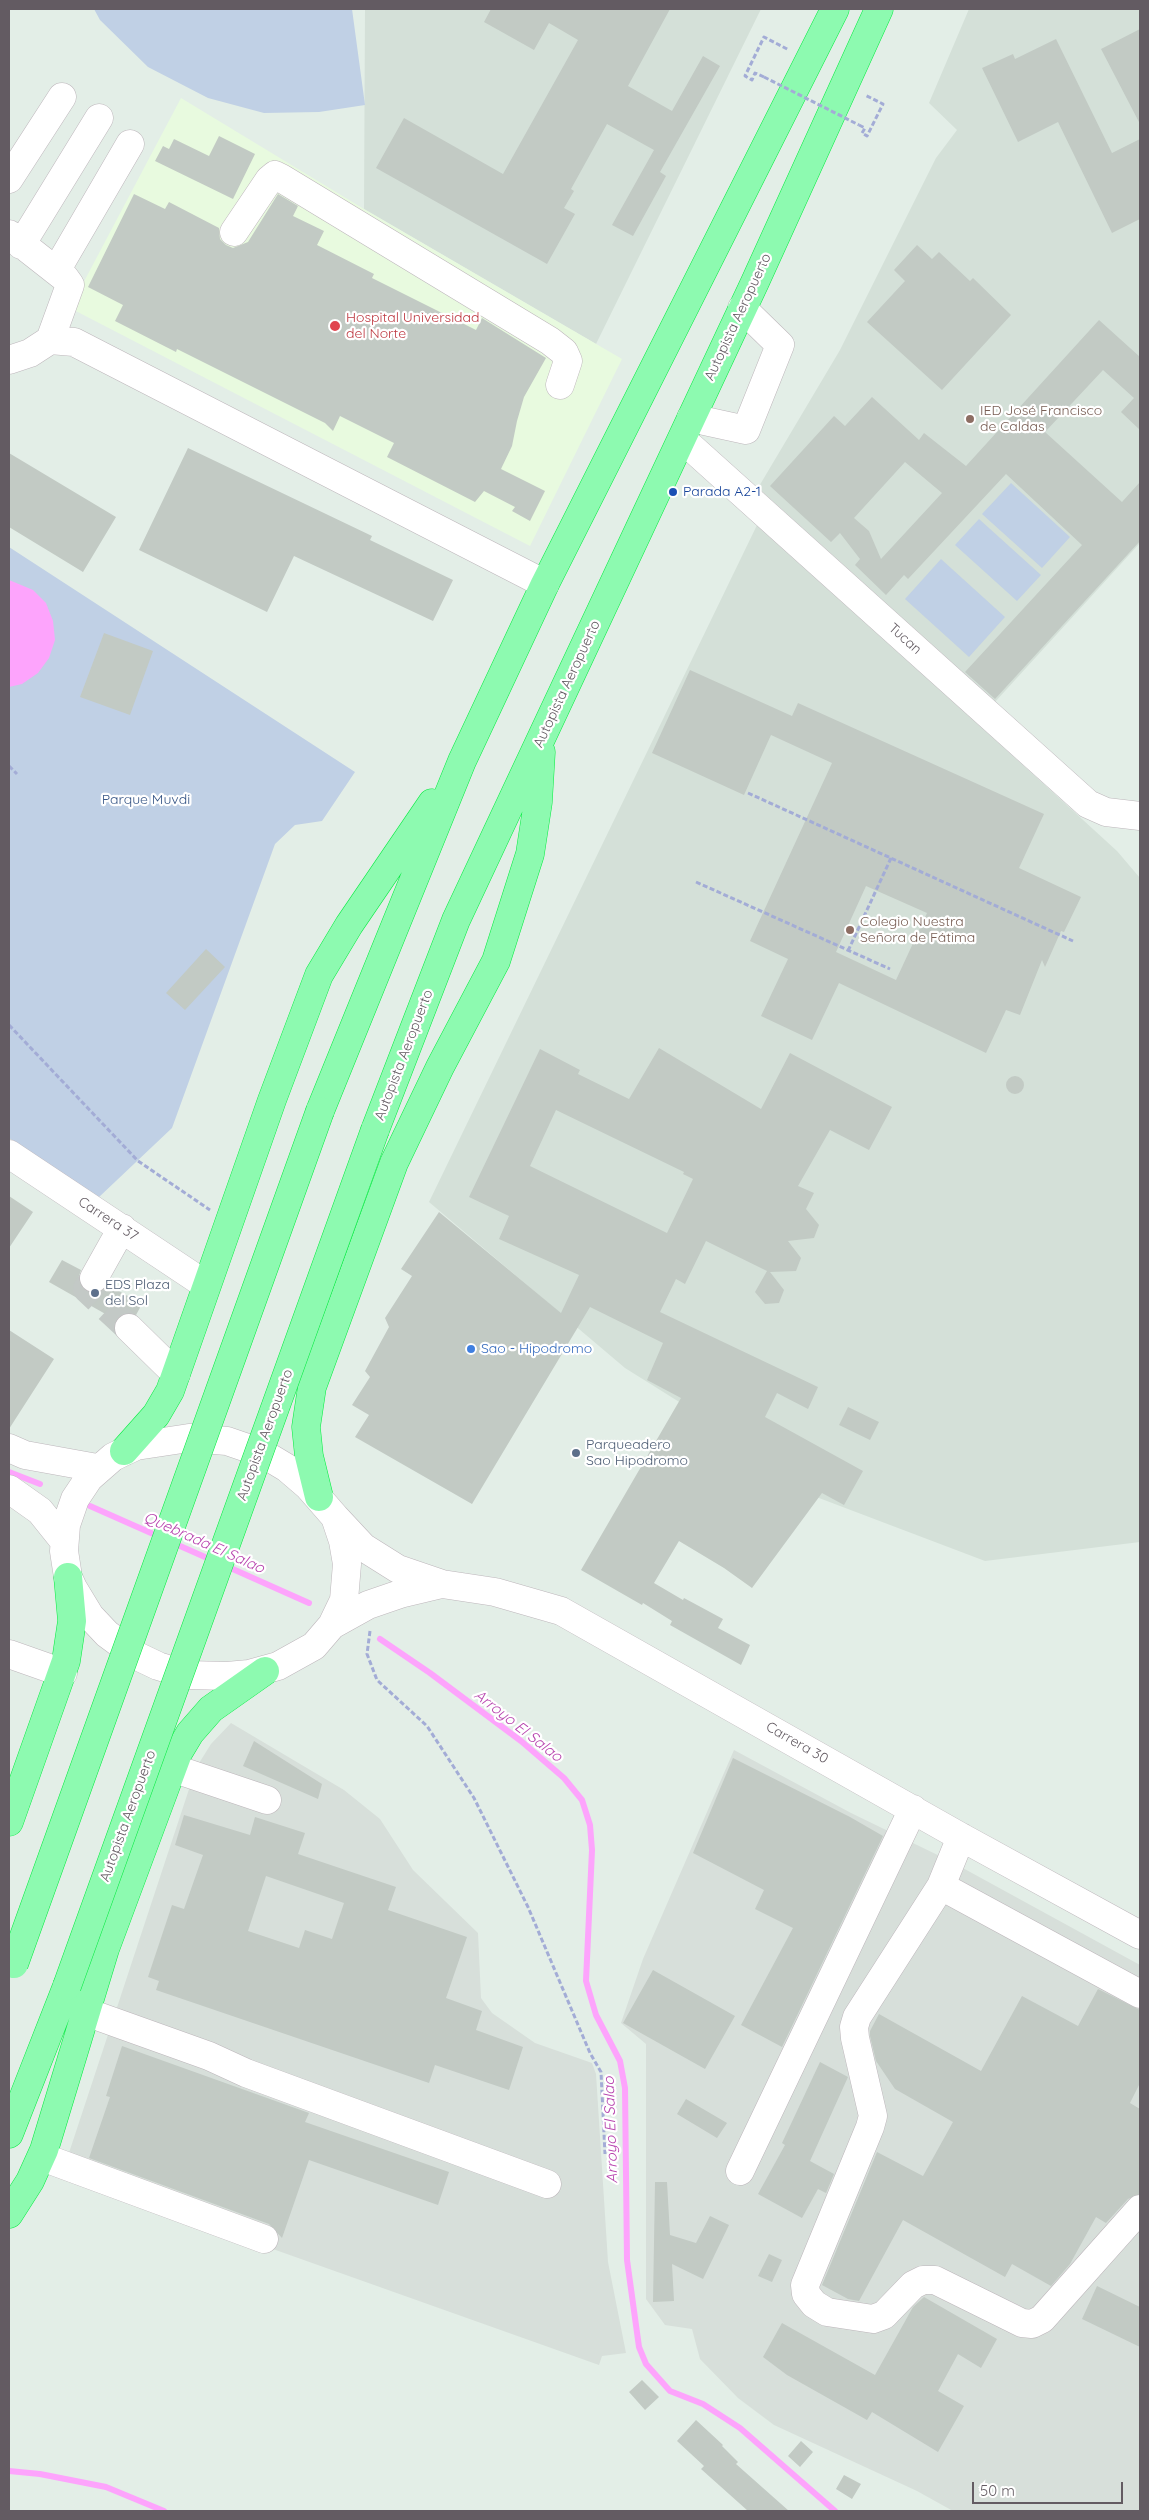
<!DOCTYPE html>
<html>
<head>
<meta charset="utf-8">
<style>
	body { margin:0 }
	#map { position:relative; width:1149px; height:2520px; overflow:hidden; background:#e3eee7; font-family:Quicksand,sans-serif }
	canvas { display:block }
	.frame { position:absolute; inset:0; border:10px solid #635b62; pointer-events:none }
	.scale { position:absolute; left:972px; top:2482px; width:151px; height:22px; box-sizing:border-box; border:2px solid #635b62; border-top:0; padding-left:6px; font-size:15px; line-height:18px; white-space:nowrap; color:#635b62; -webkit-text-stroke:4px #fff; paint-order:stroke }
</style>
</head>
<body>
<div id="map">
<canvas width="1149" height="2520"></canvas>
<div class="frame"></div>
<div class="scale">50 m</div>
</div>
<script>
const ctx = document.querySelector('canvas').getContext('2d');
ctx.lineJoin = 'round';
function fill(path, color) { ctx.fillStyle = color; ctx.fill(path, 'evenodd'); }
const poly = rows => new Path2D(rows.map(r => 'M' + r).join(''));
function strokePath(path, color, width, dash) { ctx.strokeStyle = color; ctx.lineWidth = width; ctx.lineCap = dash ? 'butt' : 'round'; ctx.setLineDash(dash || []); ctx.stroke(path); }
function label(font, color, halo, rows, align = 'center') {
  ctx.font = font + ' Quicksand,sans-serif'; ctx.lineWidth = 4.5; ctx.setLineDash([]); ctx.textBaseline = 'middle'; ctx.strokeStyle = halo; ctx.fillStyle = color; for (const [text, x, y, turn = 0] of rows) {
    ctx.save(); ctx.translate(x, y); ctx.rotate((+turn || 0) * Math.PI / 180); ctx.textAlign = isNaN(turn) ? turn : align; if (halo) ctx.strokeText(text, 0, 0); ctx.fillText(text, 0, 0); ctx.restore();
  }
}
const industrial = poly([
	[231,1723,344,1790,380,1819,413,1870,478,1933,481,1998,492,2013,535,2043,592,2063,596,2074,608,2262,626,2353,602,2356,599,2365,62,2174,196,1768,211,1744],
	[734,1750,851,1813,950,1861,1140,1965,1140,2511,953,2511,917,2491,774,2425,738,2398,700,2359,692,2329,665,2325,646,2299,646,2044,621,2023,643,1959]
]);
const education = poly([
	[365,9,761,9,596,344,364,209],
	[969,9,1140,9,1140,543,995,702,758,488,840,350,936,158,957,130,929,103],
	[758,523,1117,851,1140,878,1140,1542,985,1561,819,1498,786,1475,775,1462,625,1368,429,1202]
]);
const medical = poly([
	[181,98,364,209,622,359,530,546,70,308]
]);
const green = poly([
	[94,9,352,9,365,105,319,112,264,113,208,98,148,67,100,20],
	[1011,483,1070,537,1042,568,982,514],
	[979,519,1041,575,1017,601,955,545],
	[9,547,355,772,322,821,295,825,275,844,172,1128,98,1198,9,1138],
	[941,559,1005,617,969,657,905,599]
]);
const water = poly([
	[9,580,33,590,46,603,53,621,55,640,49,658,38,673,22,684,9,687]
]);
const stream = poly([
	[9,1472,40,1484],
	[90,1506,160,1537],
	[171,1542,214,1561],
	[226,1566,309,1603],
	[380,1639,430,1673,521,1741,564,1778,582,1800,590,1825,592,1850,586,1981,596,2015,620,2061,625,2088,627,2260,639,2347,646,2364,670,2391,703,2404,740,2428,835,2511],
	[9,2471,40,2474,106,2487,164,2511]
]);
const building = poly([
	[491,9,670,9,628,86,672,111,703,56,720,66,660,172,666,176,633,236,612,225,654,150,607,124,571,189,574,191,564,208,575,214,547,264,376,168,404,118,503,174,578,40,549,23,534,50,484,22],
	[1140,29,1140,124,1101,49],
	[1056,39,1112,153,1140,139,1140,219,1112,233,1058,122,1018,142,982,68,1013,54,1015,59],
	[219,136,255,154,233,199,155,161,163,146,169,149,174,139,209,156],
	[134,194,165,209,169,202,219,228,220,239,226,245,233,248,248,242,278,194,298,206,293,216,324,231,317,245,374,274,372,278,476,330,482,318,546,358,524,397,517,421,512,446,501,469,545,491,530,521,512,511,515,507,484,491,475,502,387,457,394,443,340,416,333,431,325,423,177,349,176,352,115,321,123,305,88,287],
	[917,245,932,259,939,252,970,281,973,278,1011,315,942,390,867,322,905,281,894,270],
	[1099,320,1140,357,1140,430,1121,412,1134,398,1103,370,1045,432,1122,502,1140,482,1140,541,995,699,965,672,1082,545,1006,474,908,579,904,575,886,595,855,565,860,559,840,533,831,542,770,486,834,416,845,426,872,397,919,440,924,433,966,466],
	[905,462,942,493,881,559,869,531,854,518],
	[188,448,372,536,370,540,453,580,433,621,294,556,267,612,139,550],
	[9,453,116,517,83,572,9,527],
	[104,633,153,651,130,715,80,697],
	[690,670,792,716,798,703,1044,814,1019,868,1081,897,1064,932,1061,931,1045,967,1042,960,1020,1015,1006,1010,986,1053,839,983,812,1040,761,1016,788,959,750,941,832,763,771,735,744,795,652,753],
	[866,886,927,913,896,980,836,952],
	[206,949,225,967,185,1010,166,993],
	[659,1048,761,1109,790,1053,892,1107,869,1150,830,1130,798,1186,814,1193,806,1209,819,1225,814,1238,788,1241,801,1258,796,1271,770,1272,784,1290,779,1303,765,1304,755,1292,767,1271,706,1241,685,1284,676,1279,660,1312,818,1387,808,1409,777,1393,765,1417,863,1471,844,1505,822,1493,752,1588,724,1568,679,1541,654,1583,683,1600,684,1598,723,1619,718,1628,750,1645,741,1665,670,1625,672,1621,643,1603,642,1605,581,1570,681,1398,647,1380,663,1343,590,1307,472,1504,355,1437,369,1415,352,1405,370,1377,365,1371,389,1327,385,1318,412,1276,401,1269,439,1212,561,1313,579,1275,499,1239,509,1216,469,1197,540,1049,580,1070,578,1074,629,1099],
	[556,1110,684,1172,683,1174,693,1179,667,1233,530,1166],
	'1006 1085a9 9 0 1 1 18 0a9 9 0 1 1-18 0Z',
	[9,1196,33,1212,9,1248],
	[62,1260,81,1270,78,1279,80,1286,86,1291,95,1294,102,1291,108,1285,142,1304,136,1315,125,1313,116,1320,49,1282],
	[9,1330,54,1359,9,1429],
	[848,1407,879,1422,870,1440,839,1425],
	[254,1741,322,1784,318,1799,243,1766],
	[733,1758,850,1817,883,1836,782,2047,741,2025,793,1928,755,1909,764,1890,693,1853],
	[184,1815,250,1835,255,1817,305,1833,298,1854,396,1887,388,1910,467,1937,446,1998,482,2011,476,2030,523,2047,509,2090,435,2065,429,2083,156,1990,159,1981,148,1977,172,1905,184,1909,203,1855,175,1845],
	[266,1876,344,1903,332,1939,305,1930,299,1948,248,1931],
	[653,1970,735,2016,705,2069,623,2023],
	[1098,1989,1140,2010,1140,2083,1130,2103,1140,2109,1140,2194,1128,2199,1106,2223,1096,2217,1070,2264,1051,2286,1012,2264,1005,2277,903,2220,859,2301,848,2299,822,2285,877,2152,923,2176,953,2122,895,2089,876,2061,870,2036,870,2031,879,2014,981,2071,1022,1996,1078,2026],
	[122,2046,309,2113,305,2122,449,2172,438,2205,309,2160,282,2238,269,2224,89,2158,110,2097,106,2096],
	[820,2062,848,2077,810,2161,834,2174,826,2193,818,2189,802,2218,758,2194,785,2145,782,2143],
	[686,2099,727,2123,717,2138,677,2114],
	[655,2182,667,2182,670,2235,696,2243,710,2216,729,2225,703,2279,672,2264,674,2301,653,2302],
	[769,2254,782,2260,772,2282,758,2276],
	[1097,2286,1140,2307,1140,2347,1082,2319],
	[924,2297,997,2339,981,2368,958,2354,938,2391,964,2406,938,2452,872,2412,867,2420,787,2375,763,2357,782,2323,875,2375,913,2307],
	[642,2380,659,2397,645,2410,629,2392],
	[696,2420,723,2445,722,2446,738,2462,736,2464,789,2511,748,2511,701,2469,704,2466,677,2441],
	[801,2441,813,2452,800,2467,788,2456],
	[844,2475,861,2484,852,2499,836,2489]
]);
const minorTunnel = poly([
	[94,1278,87,1289,129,1328]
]);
const path = poly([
	[764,77,755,73,752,80,745,76,764,37,789,50],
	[859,125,865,128,862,133,867,136,883,104,865,95],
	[9,766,17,774],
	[748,793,1073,941],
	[696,882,890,969],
	[848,951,891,858],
	[9,1025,138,1161,210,1210],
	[370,1631,367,1654,377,1680,427,1726,474,1798,528,1907,590,2053,601,2072,605,2154]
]);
const minor = poly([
	[9,179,62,97],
	[234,232,269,180,275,175,281,178,550,341,564,352,568,361,560,385],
	[9,234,65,278,70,285,50,340],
	[21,245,99,118],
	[56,271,130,144],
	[9,360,30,353,50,340,74,342,545,584],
	[691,418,746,430,780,345,742,308],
	[682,439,1088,804,1106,812,1140,816],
	[9,1154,206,1285],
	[94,1278,122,1228],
	[129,1328,176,1374],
	[189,1438,227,1441,262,1453,287,1468,308,1486,335,1517,343,1541,347,1564,344,1600,332,1625,314,1646,278,1666,249,1674,227,1676,187,1675,158,1666,137,1656,107,1634,90,1616,73,1588,68,1577,64,1551,66,1525,75,1499,89,1478,113,1457,136,1446,189,1438],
	[9,1448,25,1455,97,1468],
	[9,1489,40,1511,64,1541],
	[335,1517,363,1547,398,1569,442,1584,495,1592,561,1611,961,1837,1140,1935],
	[332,1625,368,1605,400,1594,442,1584],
	[9,1654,63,1673],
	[172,1768,267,1800],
	[961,1837,941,1886,857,2017,854,2027,855,2038,873,2116,870,2127,805,2285,806,2294,814,2304,827,2312,873,2319,884,2315,913,2285,923,2280,935,2280,1022,2323,1032,2324,1042,2319,1140,2209],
	[941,1886,1140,1994],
	[86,2012,209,2056,246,2073,547,2184],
	[42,2157,264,2239],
	[740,2171,913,1809]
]);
const highway = poly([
	[320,1111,462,761,545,584,835,9],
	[375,1130,456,920,755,282,879,9],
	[124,1451,156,1415,170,1391,272,1100,319,975,349,925,432,803],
	[319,1497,309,1456,306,1427,312,1387,394,1163,440,1067,496,961,530,854,538,802,541,752],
	[9,1822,66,1661,72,1621,68,1577],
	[9,2134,67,1986],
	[9,2214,30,2181,44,2150,105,1949,178,1753,190,1733,211,1709,265,1671]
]);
const pathBridge = poly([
	[764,77,859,125]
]);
const highwayBridge = poly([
	[14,1964,320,1111],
	[67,1986,375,1130]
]);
const markers = [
	[335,326,6,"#e0444e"],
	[970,419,5,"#8d6e63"],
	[673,492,5,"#1a4fb4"],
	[850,930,5,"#8d6e63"],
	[95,1293,5,"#5c6f8a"],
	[471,1349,5,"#3f7fe0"],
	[576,1453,5,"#5c6f8a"]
];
const streetNames = [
	["Autopista Aeropuerto",738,317,-65],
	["Tucan",905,639,42],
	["Autopista Aeropuerto",567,684,-65],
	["Autopista Aeropuerto",404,1055,-69],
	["Carrera 37",108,1219,33],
	["Autopista Aeropuerto",265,1435,-70],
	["Carrera 30",797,1743,30],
	["Autopista Aeropuerto",128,1816,-70]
];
const healthNames = [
	["Hospital Universidad",346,318],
	["del Norte",346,334]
];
const educationNames = [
	["IED José Francisco",980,411],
	["de Caldas",980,427],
	["Colegio Nuestra",860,922],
	["Señora de Fátima",860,938]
];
const transitNames = [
	["Parada A2-1",683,492]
];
const parkNames = [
	["Parque Muvdi",146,800]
];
const serviceNames = [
	["EDS Plaza",105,1285],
	["del Sol",105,1301],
	["Parqueadero",586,1445],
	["Sao Hipodromo",586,1461]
];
const shopNames = [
	["Sao - Hipodromo",481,1349]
];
const waterNames = [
	["Quebrada El Salao",204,1543,24],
	["Arroyo El Salao",518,1726,38],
	["Arroyo El Salao",611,2130,-92]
];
fill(industrial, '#d7dfda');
fill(education, '#d4e0d8');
fill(medical, '#e8fadf');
fill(green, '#c0d0e5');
fill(water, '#fda4fc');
strokePath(stream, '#fda4fc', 6);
fill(building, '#c2cac4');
strokePath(minorTunnel, '#c3c9c6', 28, [28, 14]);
strokePath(minor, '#bdb6bb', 29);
strokePath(highway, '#05eb40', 29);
strokePath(path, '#a3acd6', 3, [5, 2.5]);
strokePath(minor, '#fff', 28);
strokePath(highway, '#8dfab0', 28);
strokePath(highwayBridge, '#05eb40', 29, []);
strokePath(pathBridge, '#a3acd6', 3, [5, 2.5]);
strokePath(highwayBridge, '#8dfab0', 28);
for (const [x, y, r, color] of markers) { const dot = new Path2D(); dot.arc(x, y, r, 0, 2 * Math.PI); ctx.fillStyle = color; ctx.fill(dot); strokePath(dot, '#fff', 2); }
label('14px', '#635b62', '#fff', streetNames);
label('14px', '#be3a42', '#fff', healthNames, 'left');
label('14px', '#785e54', '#fff', educationNames, 'left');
label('14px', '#164399', '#fff', transitNames, 'left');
label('14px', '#375686', '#fff', parkNames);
label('14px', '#4e5e75', '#fff', serviceNames, 'left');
label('14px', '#366cbe', '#fff', shopNames, 'left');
label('italic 15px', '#b743ae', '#fff', waterNames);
</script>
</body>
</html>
